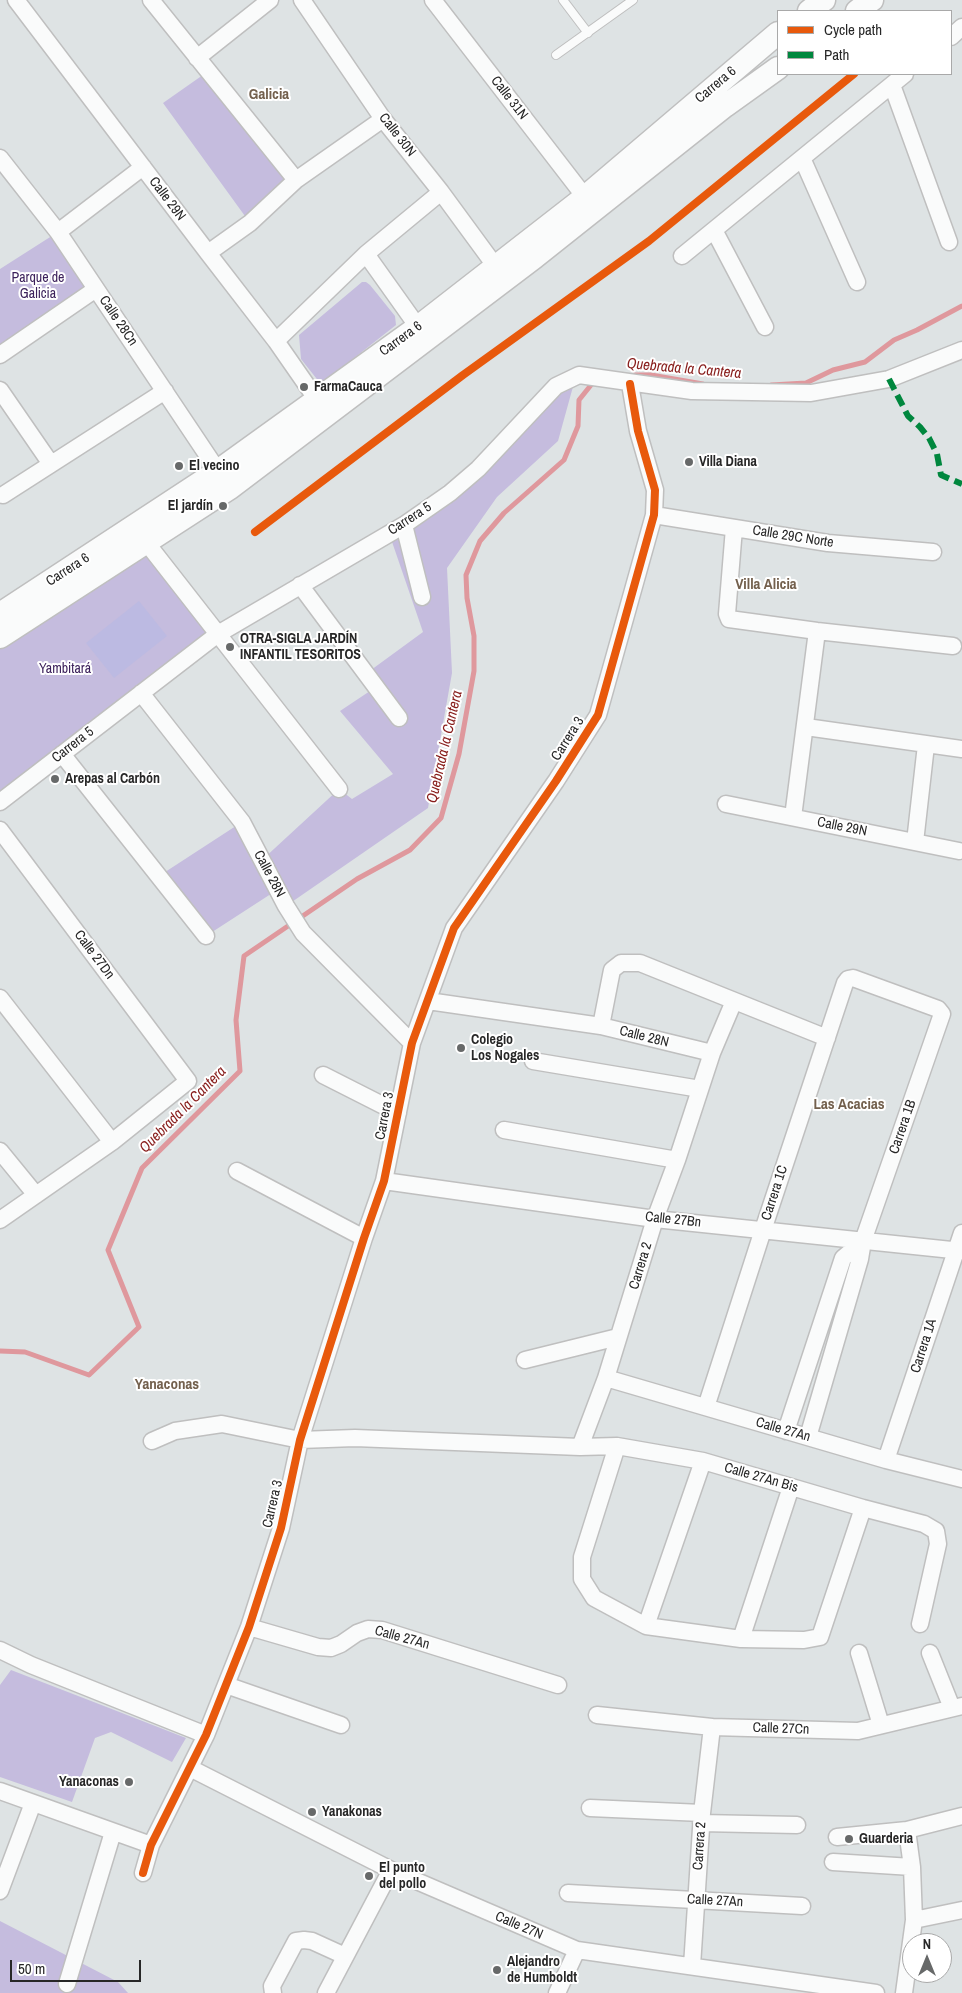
<!DOCTYPE html>
<html>
<head>
<meta charset="utf-8">
<style>
	body { margin:0 }
	#map { position:relative; width:962px; height:1993px; overflow:hidden; background:#dee3e4; font-family:"Archivo Narrow",sans-serif }
	canvas { display:block }
	.legend { position:absolute; left:777px; top:10px; width:175px; height:65px; box-sizing:border-box; background:#fff; border:1px solid #a9a9a9; margin:0; padding:6px 9px; list-style:none; font-size:15px; color:#272727 }
	.legend li { display:flex; align-items:center; gap:10px; height:25px }
	.legend b { width:25px; border:1px solid #a9a9a9 }
	.north { position:absolute; left:902px; top:1933px; width:50px; height:50px; box-sizing:border-box; background:#fff; border:1px solid #a9a9a9; border-radius:50%; rotate:0deg; font-size:14px; font-weight:700; line-height:20px; text-align:center; color:#272727 }
	.north::after { content:''; display:block; margin:auto; width:18px; height:22px; background:#676969; clip-path:polygon(50% 0,100% 100%,50% 72%,0 100%) }
	.scale { position:absolute; left:10px; top:1960px; width:131px; height:22px; box-sizing:border-box; border:2px solid #272727; border-top:0; padding-left:6px; font-size:15px; line-height:18px; white-space:nowrap; color:#272727; -webkit-text-stroke:4px #fff; paint-order:stroke }
</style>
</head>
<body>
<div id="map">
<canvas width="962" height="1993"></canvas>
<ul class="legend">
<li><b style="height:6px;background:#e8590c"></b>Cycle path</li>
<li><b style="height:6px;background:#00873e"></b>Path</li>
</ul>
<div class="north">N</div>
<div class="scale">50 m</div>
</div>
<script>
const ctx = document.querySelector('canvas').getContext('2d');
ctx.lineJoin = 'round';
function fill(path, color) { ctx.fillStyle = color; ctx.fill(path, 'evenodd'); }
const poly = rows => new Path2D(rows.map(r => 'M' + r).join(''));
function strokePath(path, color, width, dash) { ctx.strokeStyle = color; ctx.lineWidth = width; ctx.lineCap = dash ? 'butt' : 'round'; ctx.setLineDash(dash || []); ctx.stroke(path); }
function label(font, color, halo, rows, align = 'center') {
  ctx.font = font + ' "Archivo Narrow",sans-serif'; ctx.lineWidth = 4; ctx.setLineDash([]); ctx.textBaseline = 'middle'; ctx.strokeStyle = halo; ctx.fillStyle = color; for (const [text, x, y, turn = 0] of rows) {
    ctx.save(); ctx.translate(x, y); ctx.rotate((+turn || 0) * Math.PI / 180); ctx.textAlign = isNaN(turn) ? turn : align; if (halo) ctx.strokeText(text, 0, 0); ctx.fillText(text, 0, 0); ctx.restore();
  }
}
const green = poly([
	[210,70,296,180,250,223,163,103],
	[58,232,96,289,0,355,0,269],
	[362,282,366,282,370,285,395,316,396,325,325,381,320,383,301,359,299,335],
	[574,383,558,441,497,497,447,568,452,673,428,808,286,906,277,890,206,936,159,876,242,822,262,860,339,789,352,799,393,774,340,711,376,687,371,670,423,632,390,536,517,426],
	[146,542,218,634,0,794,0,637],
	[11,1670,104,1706,186,1738,172,1762,111,1732,95,1738,72,1802,0,1777,0,1685],
	[0,1921,118,1982,128,1993,0,1993]
]);
const pitch = poly([
	[139,601,167,636,114,678,86,643]
]);
const stream = poly([
	[634,375,651,375,703,384],
	[771,385,806,383,833,370,865,362,894,340,917,330,962,306],
	[0,1351,25,1352,89,1375,139,1327,108,1250,142,1168,240,1071,236,1020,244,956,357,879,410,850,441,818,459,754,474,671,474,636,467,598,466,575,480,541,504,513,564,460,578,426,579,400,595,380]
]);
const service = poly([
	[563,0,588,33],
	[556,55,633,0]
]);
const minor = poly([
	[16,0,208,253,276,341,317,400],
	[151,0,296,180],
	[302,0,383,119,441,192,496,267],
	[433,0,585,197],
	[951,37,962,27],
	[197,58,270,0],
	[892,85,949,242],
	[0,158,58,232,224,480],
	[802,158,857,282],
	[714,230,765,327],
	[58,232,143,167],
	[208,253,250,223,296,180,383,119],
	[366,254,418,327],
	[682,256,905,74],
	[276,341,366,254,441,192],
	[0,355,96,289],
	[0,390,51,464],
	[3,495,165,391],
	[654,515,828,543,933,552],
	[404,525,422,597],
	[734,528,727,614,729,619,817,631,953,646],
	[146,542,339,789],
	[300,585,399,718],
	[141,693,242,822,286,906,303,933,412,1043],
	[806,727,962,749],
	[62,754,206,936],
	[0,802,218,634,404,525,450,493,478,469,556,386,579,375,692,391,811,393,889,379,962,350],
	[726,804,959,851],
	[793,817,817,631],
	[0,830,188,1081,112,1142,0,1220],
	[915,842,926,745],
	[0,998,112,1142],
	[428,1001,601,1026,712,1053],
	[601,1026,612,970,621,963,640,963,827,1038],
	[533,1061,700,1089],
	[323,1075,398,1113],
	[504,1130,677,1160],
	[0,1151,36,1195],
	[237,1171,364,1238],
	[384,1181,655,1219,962,1251],
	[525,1360,618,1337],
	[606,1378,886,1460,962,1479],
	[706,1407,763,1230,845,983,848,979,853,978,938,1009,942,1014,863,1241,860,1259,808,1437],
	[786,1431,843,1258,863,1241],
	[152,1441,175,1431,222,1424,300,1440,355,1438,580,1447,617,1446,703,1461,863,1508,924,1524,936,1531,938,1544,920,1624],
	[617,1446,582,1557,582,1579,594,1598,646,1626,741,1639,804,1640,820,1637,863,1508],
	[580,1447,606,1378,655,1219,677,1160,712,1053,734,1001],
	[886,1460,962,1233],
	[646,1626,703,1461],
	[249,1627,318,1647,331,1648,341,1644,357,1633,368,1629,382,1630,558,1685],
	[741,1639,791,1487],
	[0,1650,31,1665,206,1735],
	[859,1653,881,1725],
	[930,1653,952,1708],
	[226,1685,341,1725],
	[597,1715,712,1727,858,1731,962,1706],
	[190,1768,391,1870,577,1950,876,1993],
	[0,1791,151,1845],
	[590,1808,702,1813],
	[701,1823,797,1825],
	[837,1837,907,1830,962,1816],
	[833,1862,912,1867],
	[143,1873,151,1845,206,1735,249,1627,281,1528,300,1440,364,1238,384,1181,412,1043,454,928,556,781,598,715,654,515,655,490,638,431,630,384],
	[0,1891,33,1803],
	[568,1893,802,1906],
	[914,1920,962,1910],
	[692,1966,702,1813,712,1727],
	[67,1984,113,1832],
	[273,1993,272,1986,296,1941,304,1940,312,1941,345,1956],
	[326,1993,391,1870],
	[557,1993,577,1950],
	[904,1993,914,1920,912,1867,907,1830]
]);
const secondary = poly([
	[809,11,824,0],
	[857,11,872,0],
	[0,614,218,471,418,327,585,197,778,33],
	[0,637,230,488,535,257,725,106,778,68]
]);
const quiet = poly([
	[889,379,908,416,920,427,929,438,937,454,941,475,962,484]
]);
const cycleway = poly([
	[255,532,463,375,649,241,854,74],
	[143,1873,151,1845,206,1735,249,1627,281,1528,300,1440,364,1238,384,1181,412,1043,454,928,556,781,598,715,654,515,655,490,638,431,630,384]
]);
const markers = [
	[304,387,5,"#676969"],
	[689,462,5,"#676969"],
	[179,466,5,"#676969"],
	[223,506,5,"#676969"],
	[230,647,5,"#676969"],
	[55,779,5,"#676969"],
	[461,1048,5,"#676969"],
	[129,1782,5,"#676969"],
	[312,1812,5,"#676969"],
	[849,1839,5,"#676969"],
	[369,1876,5,"#676969"],
	[497,1970,5,"#676969"]
];
const streetNames = [
	["Carrera 6",716,85,-40],
	["Calle 31N",509,98,52],
	["Calle 30N",397,135,52],
	["Calle 29N",167,199,53],
	["Calle 28Cn",118,321,56],
	["Carrera 6",401,339,-36],
	["Carrera 5",410,519,-33],
	["Calle 29C Norte",793,537,9],
	["Carrera 6",68,570,-33],
	["Carrera 3",568,739,-58],
	["Carrera 5",73,745,-38],
	["Calle 29N",842,827,11],
	["Calle 28N",269,874,62],
	["Calle 27Dn",94,955,53],
	["Calle 28N",644,1037,14],
	["Carrera 3",385,1116,-79],
	["Carrera 1B",903,1127,-71],
	["Carrera 1C",775,1193,-72],
	["Calle 27Bn",673,1220,6],
	["Carrera 2",641,1266,-73],
	["Carrera 1A",924,1346,-72],
	["Calle 27An",783,1430,16],
	["Calle 27An Bis",761,1478,16],
	["Carrera 3",273,1504,-77],
	["Calle 27An",402,1638,15],
	["Calle 27Cn",781,1729,2],
	["Carrera 2",700,1846,-86],
	["Calle 27An",715,1901,3],
	["Calle 27N",519,1926,23]
];
const parkNames = [
	["Parque de",38,278],
	["Galicia",38,294],
	["Yambitará",65,669]
];
const poiNames = [
	["FarmaCauca",314,387],
	["Villa Diana",699,462],
	["El vecino",189,466],
	["El jardín",213,506,"right"],
	["OTRA-SIGLA JARDÍN",240,639],
	["INFANTIL TESORITOS",240,655],
	["Arepas al Carbón",65,779],
	["Colegio",471,1040],
	["Los Nogales",471,1056],
	["Yanaconas",119,1782,"right"],
	["Yanakonas",322,1812],
	["Guarderia",859,1839],
	["El punto",379,1868],
	["del pollo",379,1884],
	["Alejandro",507,1962],
	["de Humboldt",507,1978]
];
const neighbourhoodNames = [
	["Galicia",269,95],
	["Villa Alicia",766,585],
	["Las Acacias",849,1105],
	["Yanaconas",167,1385]
];
const waterNames = [
	["Quebrada la Cantera",684,369,5],
	["Quebrada la Cantera",445,747,-77],
	["Quebrada la Cantera",183,1110,-45]
];
fill(green, '#c5bcde');
fill(pitch, '#bcbae2');
strokePath(stream, '#df989d', 5);
strokePath(service, '#bfbfbf', 10);
strokePath(minor, '#bfbfbf', 19);
strokePath(secondary, '#bfbfbf', 25);
strokePath(service, '#fafbfb', 8);
strokePath(minor, '#fafbfb', 16);
strokePath(secondary, '#fafbfb', 22);
strokePath(quiet, '#00873e', 6, [12, 6]);
strokePath(cycleway, '#e8590c', 8);
for (const [x, y, r, color] of markers) { const dot = new Path2D(); dot.arc(x, y, r, 0, 2 * Math.PI); ctx.fillStyle = color; ctx.fill(dot); strokePath(dot, '#fff', 2); }
label('14px', '#272727', '#fff', streetNames);
label('14px', '#3c215b', '#fff', parkNames);
label('bold 14px', '#272727', '#fff', poiNames, 'left');
label('bold 15px', '#73604d', '#fff', neighbourhoodNames);
label('italic 15px', '#881d1b', '#fff', waterNames);
</script>
</body>
</html>
